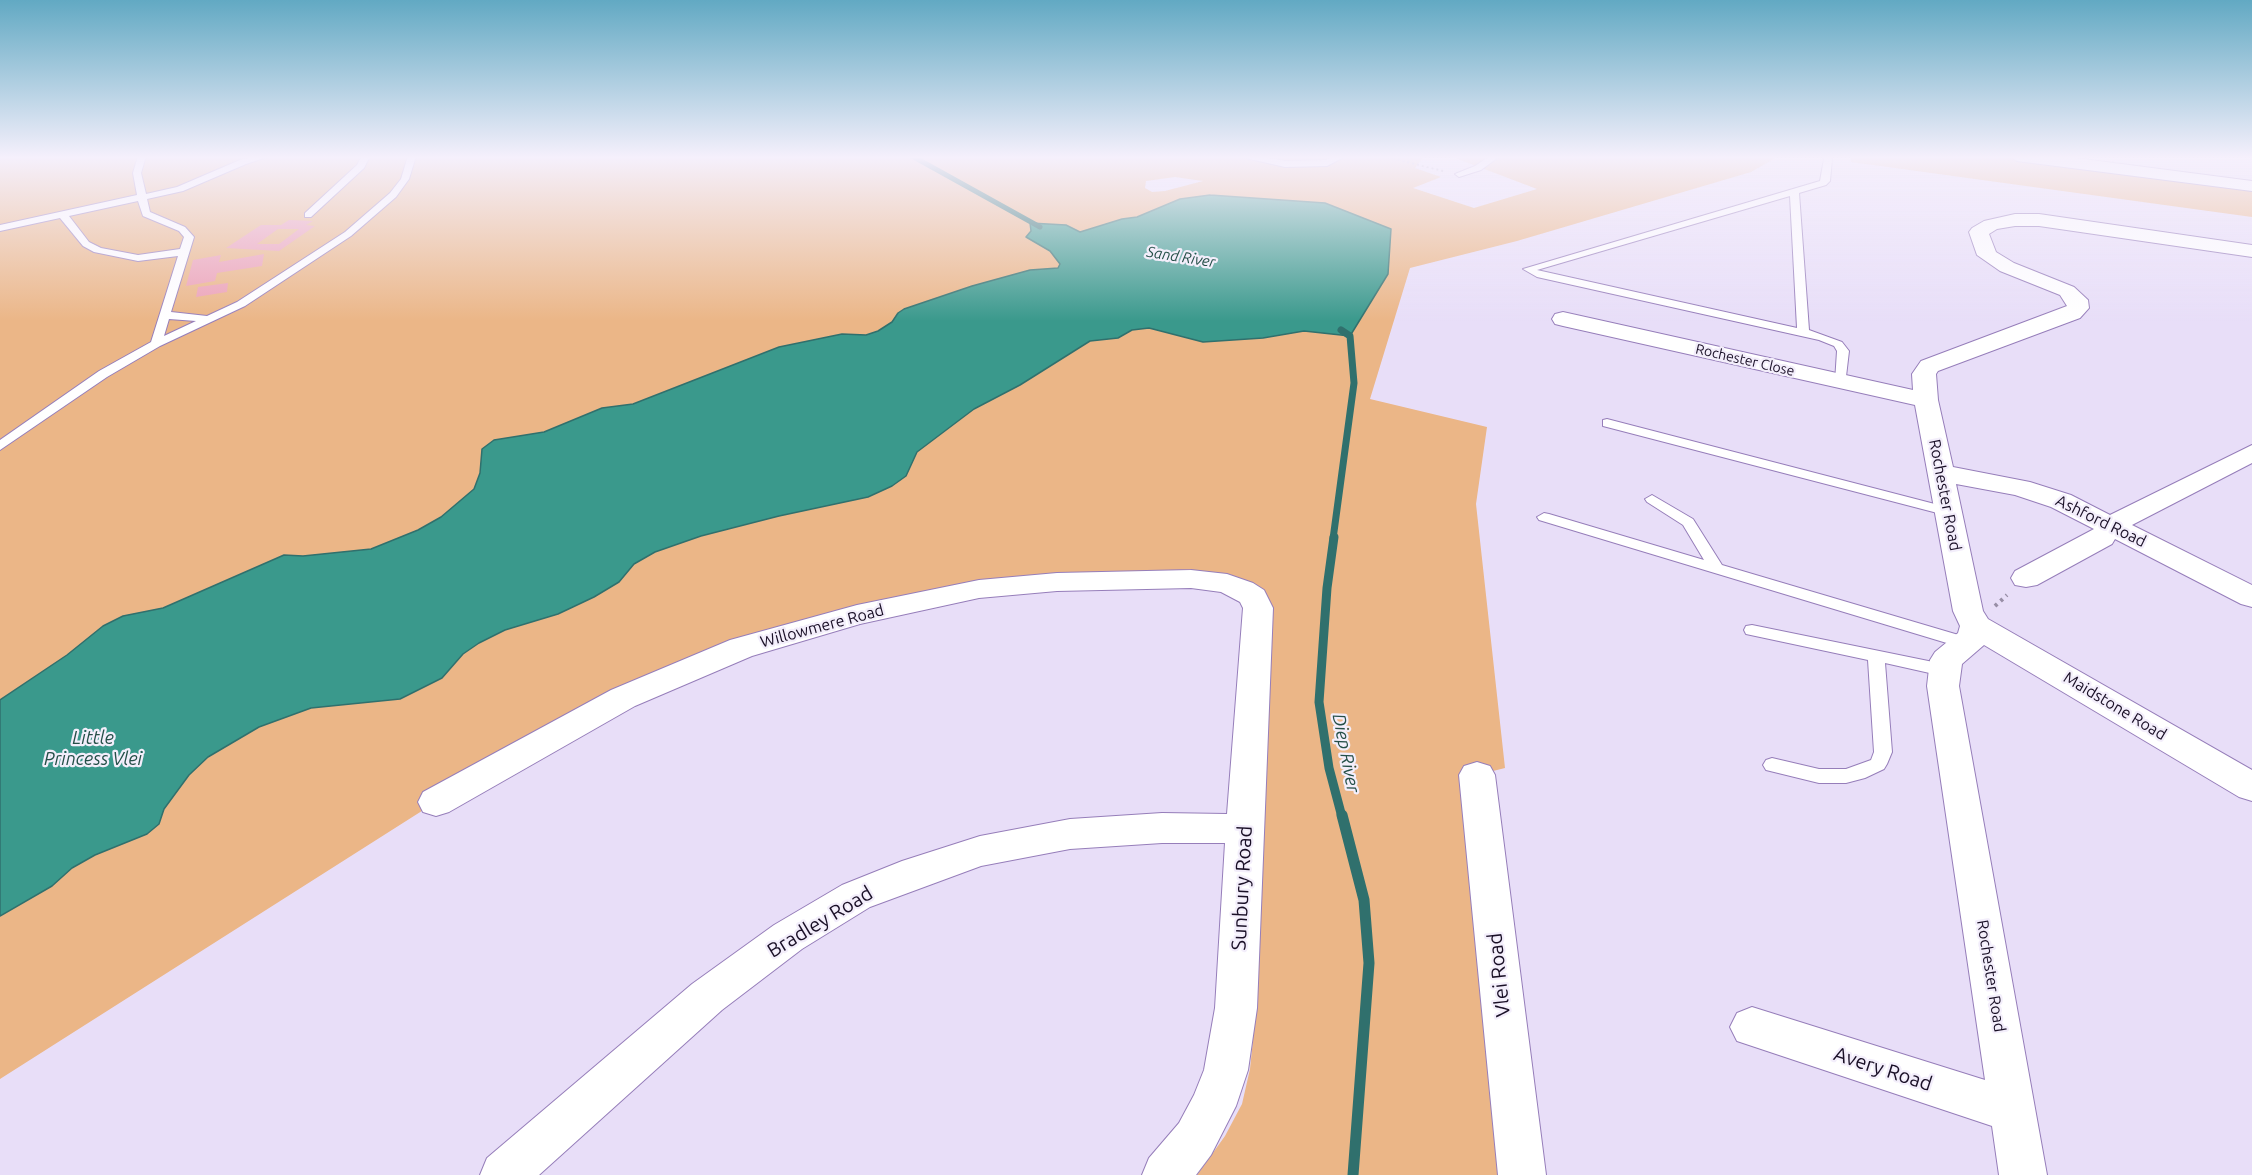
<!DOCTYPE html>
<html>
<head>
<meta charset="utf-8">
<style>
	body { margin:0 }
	canvas { display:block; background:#e8def8 }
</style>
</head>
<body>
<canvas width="2252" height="1175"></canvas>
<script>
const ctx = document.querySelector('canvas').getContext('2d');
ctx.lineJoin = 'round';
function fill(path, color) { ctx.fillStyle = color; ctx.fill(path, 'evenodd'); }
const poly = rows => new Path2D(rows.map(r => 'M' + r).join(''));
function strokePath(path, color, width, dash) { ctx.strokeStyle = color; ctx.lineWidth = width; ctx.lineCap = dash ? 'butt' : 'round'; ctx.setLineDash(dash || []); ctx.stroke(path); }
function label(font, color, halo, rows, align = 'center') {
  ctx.font = font + ' Ubuntu,sans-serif'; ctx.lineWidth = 4.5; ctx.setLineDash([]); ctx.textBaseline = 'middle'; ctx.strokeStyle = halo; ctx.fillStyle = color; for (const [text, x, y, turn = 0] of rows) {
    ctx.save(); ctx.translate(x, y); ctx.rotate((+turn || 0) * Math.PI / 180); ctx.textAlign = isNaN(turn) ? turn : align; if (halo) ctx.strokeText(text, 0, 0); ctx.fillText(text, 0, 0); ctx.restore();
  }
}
const green = poly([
	[0,156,1424,156,1415,168,1441,177,1413,188,1474,208,1537,189,1450,156,1779,156,1751,172,1517,241,1410,268,1370,399,1487,427,1476,504,1505,768,1477,775,1522,1175,1197,1175,1225,1136,1242,1104,1250,1069,1253,1040,1265,712,1258,608,1227,583,979,589,741,648,436,802,0,1079],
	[1175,177,1203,181,1165,191,1152,192,1145,188,1146,181],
	[1851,156,1998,156,2252,189,2252,217,1851,162]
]);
const water = poly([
	[1210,195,1325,203,1391,229,1388,274,1350,336,1304,331,1263,338,1203,342,1149,328,1132,330,1118,338,1090,341,1020,385,974,409,917,452,906,476,892,486,868,497,779,516,701,536,655,552,634,564,619,582,594,597,558,614,505,630,479,643,463,654,442,678,400,699,311,708,259,727,208,757,189,775,164,809,159,824,147,834,95,855,72,868,52,886,0,916,0,700,67,655,103,626,123,616,163,608,284,555,303,556,371,549,418,530,441,517,474,489,480,473,482,449,494,440,544,432,602,408,633,404,779,347,842,334,866,335,878,331,892,322,898,313,904,309,972,286,1030,270,1058,268,1060,264,1050,251,1026,237,1031,231,1030,223,1066,225,1080,232,1122,219,1137,217,1180,199,1210,195]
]);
const streamFar3 = poly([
	[912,156,1040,227]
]);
const streamFar2 = poly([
	[1333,539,1354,383,1350,336,1341,330]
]);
const streamFar1 = poly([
	[1334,537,1327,588,1319,702,1329,768,1342,817]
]);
const stream = poly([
	[1342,815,1364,900,1369,963,1353,1175]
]);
const building = poly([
	[289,220,313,221,306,225,315,226,279,251,226,248,261,225,281,225],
	[278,229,299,229,279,244,257,244],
	[264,254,262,266,217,273,215,281,186,286,193,260,221,255,219,262],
	[228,283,227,292,196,297,198,287]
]);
const pathFar1 = poly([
	[1383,156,1443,171]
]);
const path = poly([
	[1995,606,2007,595]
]);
const lane = poly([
	[138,156,146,156,141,173,146,194,177,187,240,160,255,156,270,156,246,164,183,191,147,199,150,212,185,227,194,237,171,312,207,316,237,302,345,232,390,193,401,179,408,156,416,156,409,179,396,197,351,236,245,306,160,346,107,377,0,450,0,440,99,371,151,342,178,256,138,261,94,252,83,246,60,218,0,231,0,225,137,195,133,173,138,156],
	[138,201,143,216,179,231,184,237,180,249,138,255,101,248,89,242,69,216,138,201],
	[169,319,196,321,164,336,169,319],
	[362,156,370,156,364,168,311,217,305,217,305,213,357,165,362,156],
	[1237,156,1257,156,1285,161,1326,160,1334,156,1346,156,1327,166,1285,167,1237,156],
	[1490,156,1500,156,1481,170,1459,177,1455,174,1475,166,1490,156],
	[1822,156,1830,156,1832,159,1830,181,1826,185,1799,193,1809,330,1842,342,1849,351,1845,385,1841,386,1835,382,1837,351,1834,346,1819,340,1537,277,1523,269,1820,181,1824,159,1822,156],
	[1790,196,1797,328,1537,270,1790,196],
	[1607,419,1954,509,1956,512,1949,516,1603,426,1603,420,1607,419],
	[1652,495,1693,519,1722,565,1972,639,1974,643,1972,647,1960,647,1539,520,1537,517,1544,513,1549,514,1704,560,1683,525,1647,502,1645,499,1652,495],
	[1752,625,1943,664,1949,666,1951,670,1949,674,1943,676,1885,663,1892,752,1887,764,1884,769,1865,778,1846,783,1819,783,1766,770,1763,765,1766,760,1772,758,1819,769,1846,769,1871,760,1874,752,1868,660,1746,634,1744,630,1746,626,1752,625]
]);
const street = poly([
	[2009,156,2060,156,2252,181,2252,191,2017,161,2009,156],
	[2015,214,2039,214,2252,245,2252,257,2039,226,2015,226,1997,229,1989,234,1996,252,2014,263,2074,287,2088,300,2089,308,2080,318,1938,371,1936,374,1938,400,1953,467,2030,482,2071,495,2110,515,2252,445,2252,463,2132,525,2252,585,2252,607,2241,604,2115,539,2112,544,2037,585,2026,587,2015,585,2011,578,2015,571,2094,529,2051,507,2015,495,1956,484,1983,611,1988,619,2252,770,2252,801,2239,797,1984,645,1962,664,1959,686,2047,1175,1999,1175,1992,1126,1737,1041,1730,1027,1737,1013,1752,1007,1985,1080,1927,686,1930,660,1935,652,1958,633,1960,626,1953,611,1915,405,1563,326,1555,324,1552,319,1555,314,1563,312,1913,390,1912,374,1921,361,2067,306,2060,295,2000,271,1977,255,1969,232,1972,228,1984,221,2015,214],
	[1191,570,1227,574,1253,583,1264,590,1273,608,1257,1008,1248,1070,1236,1106,1211,1155,1196,1175,1142,1175,1149,1158,1179,1123,1194,1095,1204,1070,1215,1008,1225,843,1162,843,1070,849,981,866,870,907,802,949,722,1010,539,1175,480,1175,487,1158,692,984,774,925,842,885,902,861,980,836,1070,819,1162,813,1227,814,1243,608,1240,602,1221,592,1191,588,1057,591,979,598,860,624,752,656,635,706,449,812,436,816,423,812,418,802,423,792,611,690,730,640,857,605,979,580,1057,573,1191,570],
	[1477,762,1490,766,1495,775,1546,1175,1498,1175,1459,775,1464,766,1477,762]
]);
const farStreetnames = [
	["Rochester Close",1745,360,13]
];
const farWaternames = [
	["Sand River",1181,257,9]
];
const streetNames = [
	["Rochester Road",1945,495,79],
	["Ashford Road",2101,521,26],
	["Willowmere Road",822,626,-15],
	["Maidstone Road",2115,706,31],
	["Rochester Road",1991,976,81]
];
const waterNames = [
	["Little",93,738],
	["Princess Vlei",93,759],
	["Diep River",1346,753,79]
];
const nearStreetnames = [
	["Sunbury Road",1242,888,-87],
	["Bradley Road",820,922,-31],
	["Vlei Road",1499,975,-96],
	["Avery Road",1883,1069,18]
];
fill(green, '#ebb687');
fill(water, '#3a998c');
strokePath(water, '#30706d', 1.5);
strokePath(streamFar3, '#30706d', 5);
strokePath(streamFar2, '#30706d', 7);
strokePath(streamFar1, '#30706d', 9);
strokePath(stream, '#30706d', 11);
fill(building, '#eca1b5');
strokePath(lane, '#967eba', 2);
strokePath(street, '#967eba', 2);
strokePath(pathFar1, '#988ea6', 2, [2, 3]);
strokePath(path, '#988ea6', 4, [3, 4.5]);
fill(lane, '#fff');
fill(street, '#fff');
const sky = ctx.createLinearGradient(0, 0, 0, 321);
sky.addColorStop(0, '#62a9c3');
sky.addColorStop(0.49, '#f5f0fc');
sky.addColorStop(1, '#f5f0fc00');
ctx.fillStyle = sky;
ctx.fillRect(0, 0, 2252, 321);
label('14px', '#190f26', '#f3eefb', farStreetnames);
label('italic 15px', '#254f48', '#f3eefb', farWaternames);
label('16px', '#190f26', '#f3eefb', streetNames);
label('italic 18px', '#254f48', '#f3eefb', waterNames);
label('20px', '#190f26', '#f3eefb', nearStreetnames);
</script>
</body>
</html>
